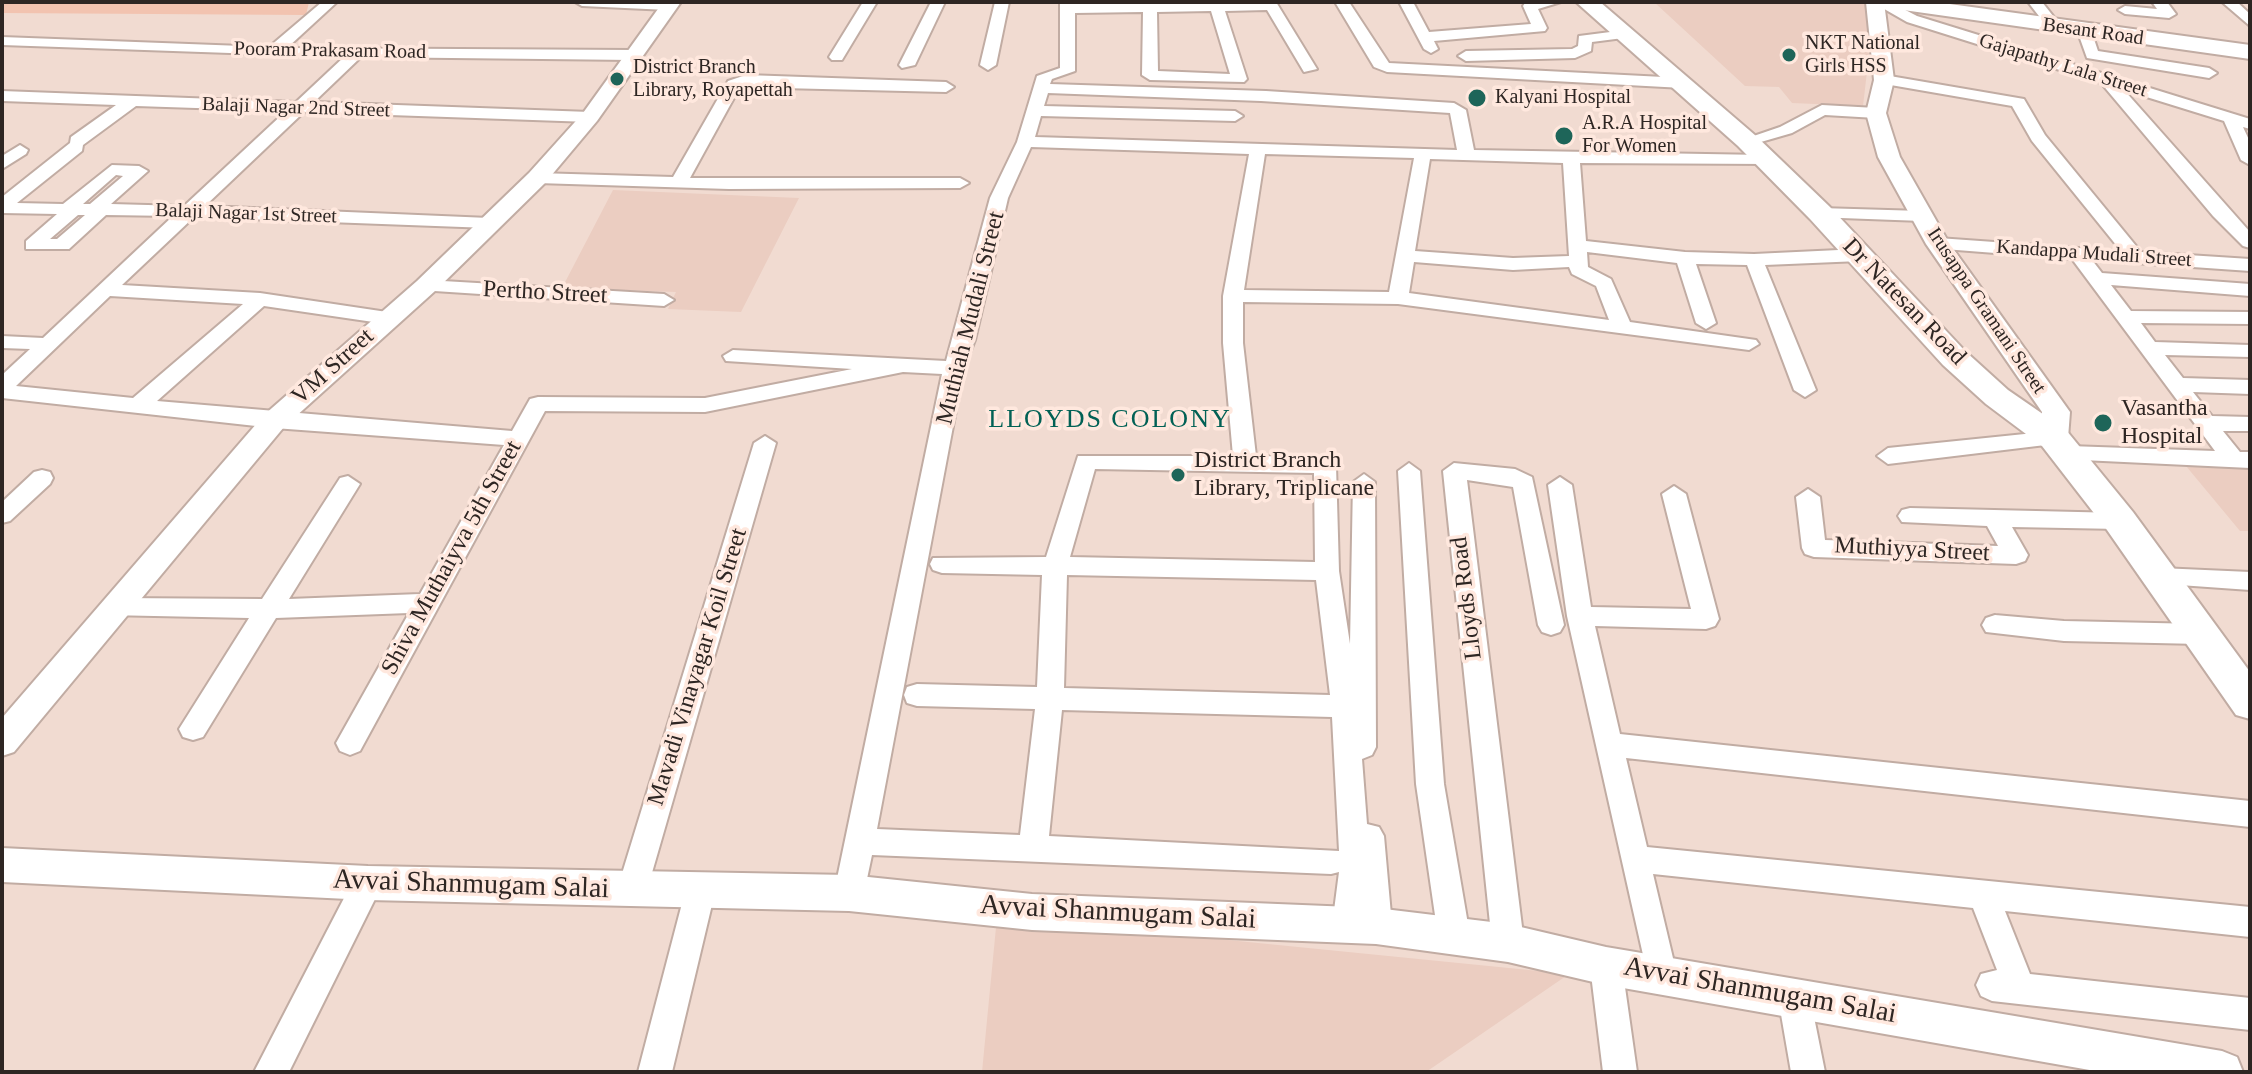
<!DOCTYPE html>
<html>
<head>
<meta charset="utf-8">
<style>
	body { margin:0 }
	#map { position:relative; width:2252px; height:1074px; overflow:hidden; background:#f1dbd1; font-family:Georgia,serif }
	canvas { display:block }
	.frame { position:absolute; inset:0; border:4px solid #2e2623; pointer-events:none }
</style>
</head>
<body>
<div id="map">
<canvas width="2252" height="1074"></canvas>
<div class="frame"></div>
</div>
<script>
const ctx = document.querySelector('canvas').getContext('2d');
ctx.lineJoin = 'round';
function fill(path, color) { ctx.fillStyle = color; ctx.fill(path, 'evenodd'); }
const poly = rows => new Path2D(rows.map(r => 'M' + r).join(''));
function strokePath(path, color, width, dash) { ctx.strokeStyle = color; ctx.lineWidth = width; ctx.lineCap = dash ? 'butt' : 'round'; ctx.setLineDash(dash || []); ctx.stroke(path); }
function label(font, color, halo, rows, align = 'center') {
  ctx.font = font + ' Georgia,serif'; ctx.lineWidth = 7; ctx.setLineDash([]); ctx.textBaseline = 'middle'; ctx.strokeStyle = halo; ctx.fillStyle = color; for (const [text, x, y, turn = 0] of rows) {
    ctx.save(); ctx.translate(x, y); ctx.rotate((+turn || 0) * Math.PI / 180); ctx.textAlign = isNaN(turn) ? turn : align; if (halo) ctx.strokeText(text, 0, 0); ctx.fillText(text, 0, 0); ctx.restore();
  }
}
const built = poly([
	[1654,2,1875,3,1863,106,1792,103,1779,87,1745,86],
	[613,190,799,198,741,312,668,309,676,292,562,288],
	[2181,460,2250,464,2250,531,2240,531],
	[997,917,1569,974,1426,1072,982,1072]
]);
const green = poly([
	[2,2,309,2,306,15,2,13]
]);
const minor = poly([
	[322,2,337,2,287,48,632,50,640,55,632,60,361,57,314,102,590,112,598,117,590,122,304,112,205,206,489,218,498,223,489,228,194,217,122,285,260,293,387,312,397,318,387,324,264,306,157,401,512,431,530,399,538,397,705,398,852,369,726,361,723,356,733,350,946,361,990,198,1017,142,1037,76,1060,68,1060,2,1276,2,1317,69,1304,72,1267,10,1225,11,1247,79,1244,82,1150,80,1142,75,1143,12,1075,13,1075,71,1052,79,1050,84,1266,91,1454,103,1466,110,1474,150,1764,155,1770,156,1770,164,1580,163,1586,241,1685,252,1754,254,1860,249,1869,255,1860,261,1765,265,1816,390,1805,397,1794,390,1747,265,1696,264,1716,323,1706,329,1696,323,1677,263,1587,252,1588,267,1611,279,1630,322,1756,340,1759,344,1749,350,1398,304,1243,302,1243,343,1256,456,1325,457,1336,465,1339,571,1350,644,1353,482,1364,474,1375,482,1376,747,1372,755,1362,759,1367,824,1379,827,1384,836,1392,926,1387,936,1376,941,1365,936,1362,930,1359,936,1348,941,1337,936,1332,926,1339,872,1331,874,872,855,864,893,860,903,849,907,838,903,834,893,942,374,903,372,705,412,545,411,360,751,350,755,340,751,336,743,409,613,276,618,203,737,193,740,183,737,179,729,249,618,107,615,103,608,107,601,116,598,262,599,340,478,348,476,360,484,289,599,420,594,504,445,274,428,2,398,2,375,30,349,2,348,2,336,43,338,173,216,106,215,69,249,26,249,26,241,57,214,2,213,2,197,70,143,71,137,116,105,2,101,2,91,296,102,344,57,2,45,2,37,269,47,322,2],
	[1211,11,1230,74,1158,71,1157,12,1211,11],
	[1048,93,1261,101,1450,113,1457,150,1035,137,1041,116,1235,121,1243,116,1235,111,1044,106,1048,93],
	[136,106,286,111,184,206,111,204,148,171,139,166,112,165,63,204,17,203,82,151,83,145,136,106],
	[1031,147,1249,154,1223,296,1223,343,1233,456,1078,456,1046,557,933,558,930,564,933,570,942,573,1042,575,1037,687,917,684,907,687,904,695,907,703,917,706,1035,709,1020,835,877,829,964,368,975,340,1008,198,1031,147],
	[1265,154,1414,158,1389,292,1244,290,1265,154],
	[1430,159,1563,163,1569,256,1513,258,1415,251,1430,159],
	[116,175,123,176,90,204,83,204,116,175],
	[78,215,85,215,57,239,50,239,78,215],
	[1414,262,1513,270,1569,267,1572,274,1596,286,1609,320,1409,293,1414,262],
	[110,296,243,304,133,398,16,386,110,296],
	[1095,469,1314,473,1315,562,1070,557,1095,469],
	[1067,575,1316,580,1330,695,1064,688,1067,575],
	[1062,710,1332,717,1339,851,1049,836,1062,710],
	[575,2,669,2,675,6,668,10,582,6,575,2],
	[863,2,877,2,842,60,832,60,829,57,863,2],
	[931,2,945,2,915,65,902,68,899,65,931,2],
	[995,2,1009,2,996,65,988,70,980,65,995,2],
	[1335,2,1349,2,1389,63,1683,78,1691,83,1683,88,1387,72,1374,67,1335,2],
	[1399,2,1413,2,1429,32,1531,24,1523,6,1525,3,1561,2,1538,9,1547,28,1545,31,1434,41,1438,49,1431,53,1424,49,1399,2],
	[1872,2,1890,2,1917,16,2250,119,2250,129,2243,127,2250,142,2250,165,2241,160,2224,121,2124,90,2250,232,2250,248,2243,246,2213,216,2101,83,1907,22,1872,2],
	[2028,2,2042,2,2061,26,2059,29,2049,29,2028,2],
	[2152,2,2167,2,2176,14,2169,18,2125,14,2118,10,2125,6,2157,9,2152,2],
	[2222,2,2237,2,2250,14,2250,26,2222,2],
	[2084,26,2091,30,2098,51,2209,68,2217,73,2209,78,2087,58,2077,30,2084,26],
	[1626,30,1631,31,1631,37,1592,42,1591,51,1575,58,1466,61,1458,56,1466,51,1572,49,1578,46,1579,36,1626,30],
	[746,75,946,82,954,87,946,92,740,87,690,178,960,178,969,183,960,188,729,189,537,183,528,178,537,173,673,177,728,81,746,75],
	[1884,75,2024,99,2045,135,2141,252,2250,259,2250,271,2092,260,2102,273,2250,284,2250,296,2111,285,2131,311,2250,312,2250,324,2141,323,2155,342,2250,345,2250,357,2165,355,2183,378,2250,380,2250,394,2193,392,2212,416,2250,417,2250,431,2223,431,2240,452,2250,452,2250,468,2061,459,2058,454,2061,449,2069,446,2215,451,2072,259,1931,248,1929,244,1938,238,2121,251,2032,141,2012,106,1879,83,1876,80,1884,75],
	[1822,105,1876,108,1884,113,1876,118,1825,115,1792,133,1747,146,1739,141,1780,127,1822,105],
	[20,145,28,150,26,154,2,169,2,156,20,145],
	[1820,208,1922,211,1931,216,1922,221,1814,217,1811,213,1820,208],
	[426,280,664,294,674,300,664,306,419,290,416,286,419,282,426,280],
	[2054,431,2065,438,2062,443,1888,464,1877,456,1888,448,2054,431],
	[765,436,776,443,647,890,643,900,632,904,621,900,617,890,754,443,765,436],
	[1409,463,1420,471,1444,784,1470,936,1465,946,1454,951,1443,946,1438,936,1416,784,1398,471,1409,463],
	[1454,463,1515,469,1532,477,1564,625,1560,632,1551,635,1542,632,1538,625,1513,487,1467,480,1524,943,1519,954,1508,958,1497,954,1492,943,1443,471,1454,463],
	[42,470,50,472,53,478,50,484,10,521,2,523,2,502,34,472,42,470],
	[1560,477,1572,485,1591,607,1691,609,1662,494,1674,486,1686,494,1719,619,1715,626,1706,629,1595,626,1620,734,2250,801,2250,827,1626,758,1647,847,2250,907,2250,937,2005,911,2030,974,2250,998,2250,1030,1992,1001,1981,996,1976,985,1981,974,1997,970,1973,908,1653,874,1677,975,1672,986,1661,990,1650,986,1567,616,1548,485,1560,477],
	[1808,489,1820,497,1825,540,1998,546,1987,526,1902,522,1898,516,1902,510,1910,508,2120,513,2128,515,2132,521,2128,527,2120,529,2012,527,2028,555,2025,561,2016,564,1814,557,1805,554,1802,548,1796,497,1808,489],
	[2160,568,2250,572,2250,590,2151,583,2148,577,2151,571,2160,568],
	[1995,615,2064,621,2200,624,2209,627,2213,634,2209,641,2200,644,2064,641,1986,632,1982,625,1986,618,1995,615],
	[368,869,379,873,383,883,289,1072,254,1072,357,873,368,869],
	[700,878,711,882,715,892,672,1072,638,1072,685,892,689,882,700,878],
	[1606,951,1617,955,1622,966,1637,1072,1603,1072,1590,966,1595,955,1606,951],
	[1794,981,1805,986,1810,997,1825,1072,1791,1072,1778,997,1783,986,1794,981]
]);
const tertiary = poly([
	[663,2,681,2,597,121,545,183,435,291,284,427,14,752,2,756,2,718,264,415,417,281,529,173,583,113,663,2],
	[1866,2,1884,2,1894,80,1886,113,1900,157,1949,243,2070,412,2068,438,2064,445,2044,445,2040,438,2042,412,1926,244,1878,157,1866,113,1874,80,1866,2],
	[2,848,368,866,849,875,1032,894,1376,908,1508,924,1606,947,2222,1051,2237,1057,2243,1072,2101,1072,1606,985,1508,962,1376,944,1032,930,849,911,368,900,2,882,2,848]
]);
const secondary = poly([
	[1576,2,1600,2,1756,136,1830,207,1965,351,2008,390,2066,430,2133,512,2250,672,2250,719,2236,715,2107,530,2042,446,1986,404,1943,365,1810,219,1738,146,1576,2],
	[1878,2,1935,2,2250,45,2250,59,1889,8,1878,2]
]);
const markers = [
	[1789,55,8,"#1e6559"],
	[617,79,8,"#1e6559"],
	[1477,98,10,"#1e6559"],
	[1564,136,10,"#1e6559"],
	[2103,423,10,"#1e6559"],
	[1178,475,8,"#1e6559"]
];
const farStreetnames = [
	["Besant Road",2093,32,8],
	["Pooram Prakasam Road",330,51,1],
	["Gajapathy Lala Street",2063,66,17],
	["Balaji Nagar 2nd Street",296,108,2],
	["Balaji Nagar 1st Street",246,214,2],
	["Kandappa Mudali Street",2094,254,4],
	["Irusappa Gramani Street",1986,311,56]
];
const farPoinames = [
	["NKT National",1805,44],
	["Girls HSS",1805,67],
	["District Branch",633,68],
	["Library, Royapettah",633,91],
	["Kalyani Hospital",1495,98],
	["A.R.A Hospital",1582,124],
	["For Women",1582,147]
];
const streetNames = [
	["Pertho Street",545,293,3],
	["Dr Natesan Road",1904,302,46],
	["Muthiah Mudali Street",971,318,-76],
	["VM Street",333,367,-42],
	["Muthiyya Street",1912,550,3],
	["Shiva Muthaiyva 5th Street",452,558,-61],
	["Lloyds Road",1467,598,-97],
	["Mavadi Vinayagar Koil Street",698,667,-73]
];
const poiNames = [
	["Vasantha",2121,409],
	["Hospital",2121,437],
	["District Branch",1194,461],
	["Library, Triplicane",1194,489]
];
const neighbourhoodNames = [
	["LLOYDS COLONY",1110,420]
];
const nearStreetnames = [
	["Avvai Shanmugam Salai",471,885,2],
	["Avvai Shanmugam Salai",1118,913,3],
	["Avvai Shanmugam Salai",1760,991,10]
];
fill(built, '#ebcdc1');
fill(green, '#f2c3b0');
strokePath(minor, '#c1aca3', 4);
strokePath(tertiary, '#c1aca3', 4);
strokePath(secondary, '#c1aca3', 4);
fill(minor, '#fff');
fill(tertiary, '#fff');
fill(secondary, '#fff');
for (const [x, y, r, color] of markers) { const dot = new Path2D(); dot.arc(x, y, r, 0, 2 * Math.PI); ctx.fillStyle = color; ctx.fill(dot); strokePath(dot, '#ffe8de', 3); }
label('20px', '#2e2623', '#ffe8de', farStreetnames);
label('20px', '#2e2623', '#ffe8de', farPoinames, 'left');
label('24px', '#2e2623', '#ffe8de', streetNames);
label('24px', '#2e2623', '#ffe8de', poiNames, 'left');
ctx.letterSpacing = '2px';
label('26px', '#026155', '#ffe8de', neighbourhoodNames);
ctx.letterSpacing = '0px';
label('28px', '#2e2623', '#ffe8de', nearStreetnames);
</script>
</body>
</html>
